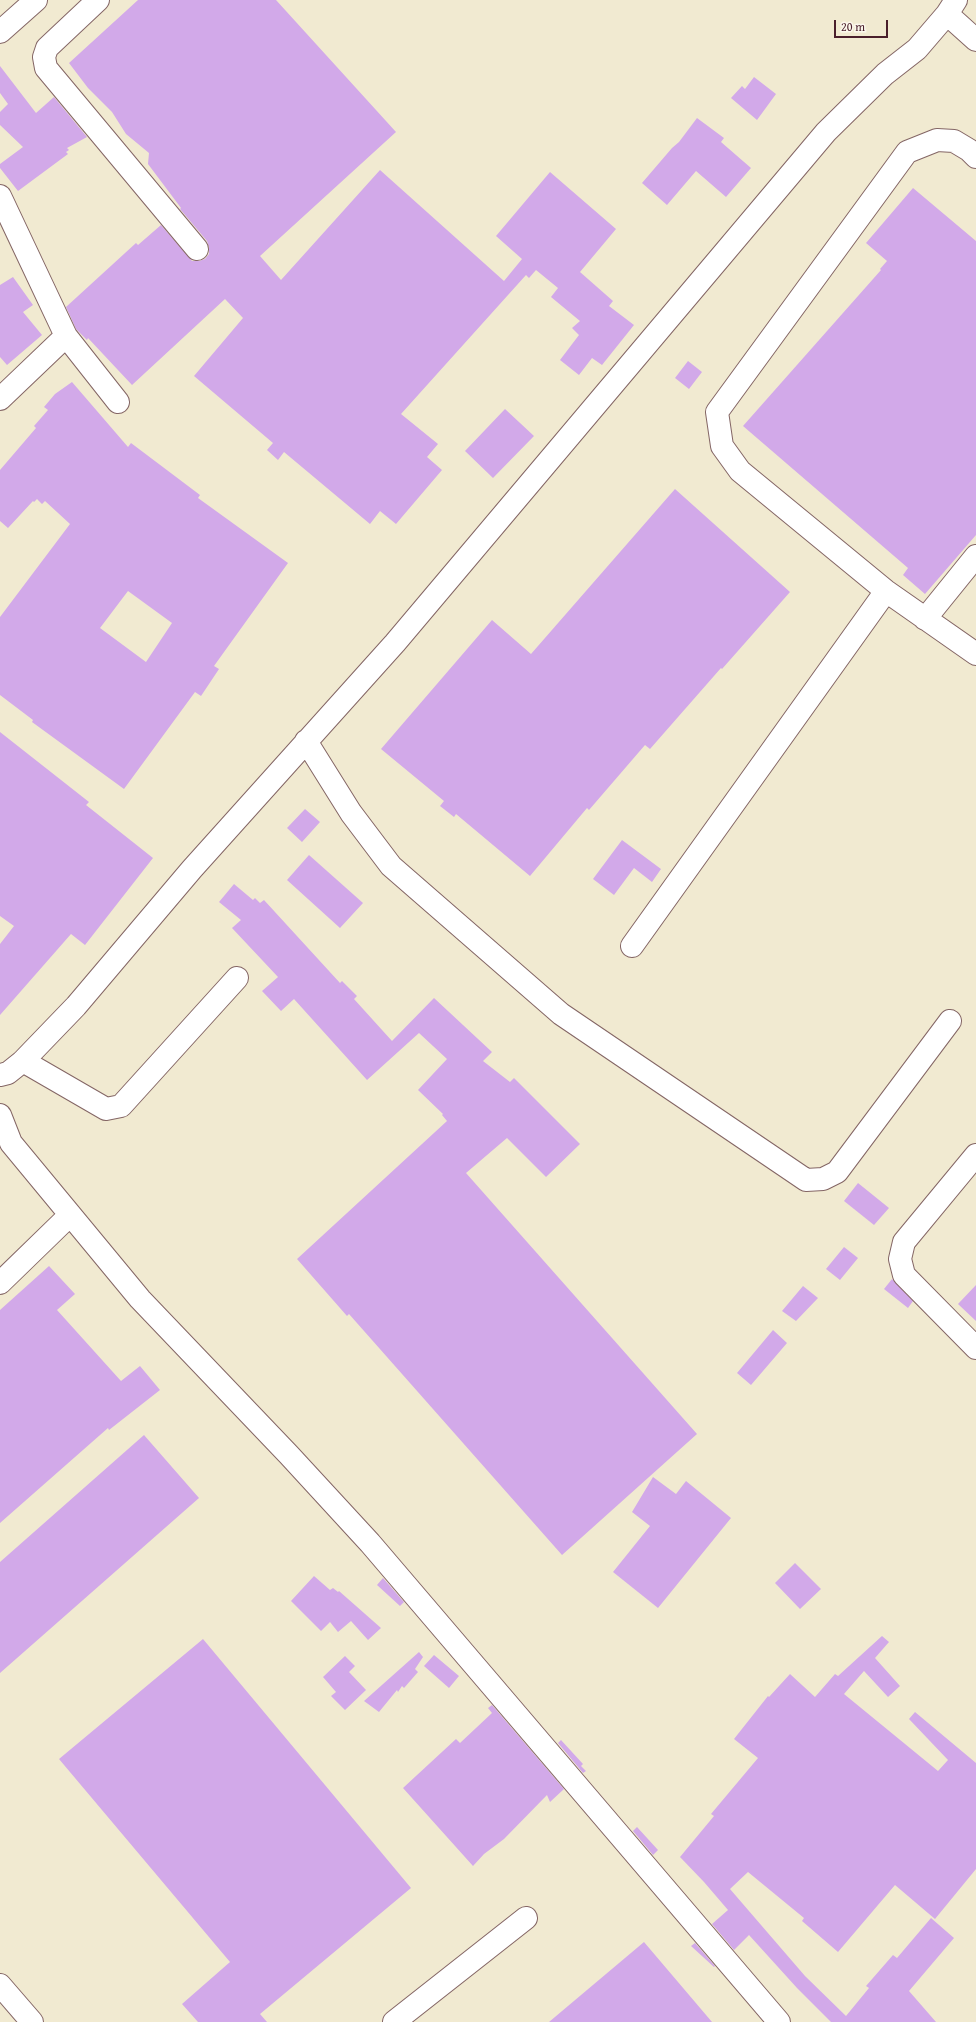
<!DOCTYPE html>
<html>
<head>
<meta charset="utf-8">
<style>
	body { margin:0 }
	#map { position:relative; width:976px; height:2022px; overflow:hidden; background:#f1ead1; font-family:"Gentium Book Plus",serif }
	canvas { display:block }
	.scale { position:absolute; left:834px; top:20px; width:54px; height:18px; box-sizing:border-box; border:2px solid #4a1f2b; border-top:0; padding-left:5px; font-size:12px; line-height:14px; white-space:nowrap; color:#4a1f2b; -webkit-text-stroke:3px #fbf7ec; paint-order:stroke }
</style>
</head>
<body>
<div id="map">
<canvas width="976" height="2022"></canvas>
<div class="scale">20 m</div>
</div>
<script>
const ctx = document.querySelector('canvas').getContext('2d');
ctx.lineJoin = 'round';
function fill(path, color) { ctx.fillStyle = color; ctx.fill(path, 'evenodd'); }
const poly = rows => new Path2D(rows.map(r => 'M' + r).join(''));
function strokePath(path, color, width, dash) { ctx.strokeStyle = color; ctx.lineWidth = width; ctx.lineCap = dash ? 'butt' : 'round'; ctx.setLineDash(dash || []); ctx.stroke(path); }
const building = poly([
	[138,0,276,0,396,132,260,256,281,280,380,170,504,281,522,259,496,236,550,172,616,229,580,272,613,301,609,306,634,325,602,365,592,358,579,375,560,360,579,335,572,328,580,321,551,297,558,288,536,270,529,278,526,275,401,414,438,444,427,457,442,470,396,524,380,511,370,524,284,452,278,460,267,450,273,443,194,376,243,318,225,299,132,385,88,338,87,340,76,329,66,307,136,243,138,245,161,225,192,261,199,261,205,259,209,254,209,247,207,241,180,209,181,208,148,164,149,153,126,134,112,112,88,88,69,63],
	[0,66,36,113,54,97,87,137,67,148,69,150,66,152,68,154,18,191,0,168,0,164,23,147,0,125,0,112,8,104,0,93],
	[754,77,776,94,757,120,731,98,742,86,745,89],
	[697,118,724,138,721,142,751,168,726,197,696,171,667,205,642,183,672,148,679,142],
	[913,188,976,241,976,535,925,594,903,575,908,568,743,426,881,270,880,269,887,261,866,243],
	[13,277,33,305,23,312,42,335,7,365,0,357,0,285],
	[688,361,702,372,689,389,675,378],
	[72,382,128,447,131,443,200,495,198,498,288,563,214,666,219,669,201,696,195,692,124,789,32,722,33,720,0,695,0,617,70,524,45,501,42,504,37,499,34,502,33,501,8,528,0,521,0,470,36,428,34,426,48,410,44,407,55,394],
	[128,591,172,623,146,662,100,628],
	[505,409,534,436,493,478,465,451],
	[675,489,790,592,722,669,721,668,650,749,645,745,589,810,587,808,530,876,456,814,454,817,440,806,444,801,381,749,492,620,531,654],
	[0,732,89,802,86,805,153,858,85,945,71,934,0,1015,0,944,14,926,0,916],
	[305,809,320,822,302,842,287,828],
	[622,840,661,869,652,882,634,868,614,895,593,879],
	[309,855,363,903,340,928,287,880],
	[234,884,253,900,255,898,260,903,264,900,340,983,342,981,357,996,354,999,392,1041,434,998,492,1052,483,1061,510,1082,514,1078,580,1144,546,1177,507,1138,466,1173,697,1434,562,1555,349,1314,347,1316,297,1259,447,1121,442,1115,443,1114,418,1090,447,1059,419,1033,367,1080,294,999,281,1011,262,991,278,977,232,928,241,920,219,902],
	[858,1183,889,1208,874,1225,844,1201],
	[844,1247,858,1258,840,1280,826,1269],
	[49,1266,75,1294,57,1310,121,1381,140,1366,160,1390,109,1430,108,1428,0,1523,0,1310],
	[892,1279,913,1301,908,1308,884,1289],
	[976,1285,976,1321,958,1304],
	[803,1286,818,1298,796,1321,782,1311],
	[773,1330,787,1343,751,1385,737,1373],
	[144,1435,199,1498,0,1673,0,1562],
	[653,1477,676,1494,686,1481,731,1518,658,1608,613,1572,650,1526,632,1512],
	[795,1563,821,1589,800,1609,775,1583],
	[314,1576,330,1590,333,1588,338,1592,339,1591,381,1628,368,1640,351,1621,338,1632,330,1622,321,1631,291,1601],
	[383,1578,404,1602,400,1606,377,1585],
	[882,1636,889,1642,875,1658,900,1686,888,1697,864,1671,844,1694,938,1771,948,1760,909,1719,915,1712,976,1763,976,1869,935,1919,895,1885,838,1952,802,1921,804,1918,748,1872,730,1889,805,1976,846,2016,869,1988,866,1986,893,1955,897,1958,931,1918,954,1938,909,1991,936,2022,831,2022,797,1988,749,1935,734,1950,712,1924,728,1910,704,1882,680,1857,714,1816,711,1814,758,1758,734,1739,768,1696,769,1697,790,1674,815,1697,835,1674,838,1676],
	[203,1639,411,1888,260,2014,267,2022,198,2022,182,2004,230,1962,59,1759],
	[419,1652,423,1657,415,1669,418,1672,404,1688,402,1686,398,1692,397,1690,379,1712,364,1701],
	[434,1655,459,1676,449,1688,424,1666],
	[345,1656,355,1666,349,1672,366,1690,345,1710,331,1696,336,1692,323,1677],
	[492,1705,564,1789,550,1802,547,1795,504,1839,484,1854,473,1866,403,1788,456,1739,460,1743,492,1713,488,1708],
	[561,1740,583,1764,581,1766,586,1771,583,1773,558,1743],
	[637,1827,658,1850,653,1855,633,1831],
	[644,1942,712,2022,549,2022],
	[695,1943,715,1966,714,1967,691,1946]
]);
const minor = poly([
	[98,0,47,48,44,57,46,68,197,249],
	[947,14,976,40],
	[0,32,36,0],
	[976,157,969,150,954,141,937,140,907,152,717,412,722,446,740,471,886,591,976,654],
	[0,196,66,336,118,402],
	[0,399,66,336],
	[925,619,976,556],
	[306,741,351,813,391,866,561,1014,806,1180,823,1179,837,1172,950,1021],
	[632,946,886,591],
	[23,1061,106,1109,121,1106,237,978],
	[0,1075,8,1073,23,1061,76,1006,192,869,395,643,826,132,885,74,917,49,947,14,956,0],
	[0,1115,11,1143,140,1299,289,1455,370,1543,779,2022],
	[976,1155,904,1242,900,1259,904,1275,976,1348],
	[0,1283,69,1216],
	[0,1985,32,2022],
	[394,2022,526,1918]
]);
fill(building, '#d2a9e9');
strokePath(minor, '#846665', 24);
strokePath(minor, '#fff', 22);
</script>
</body>
</html>
